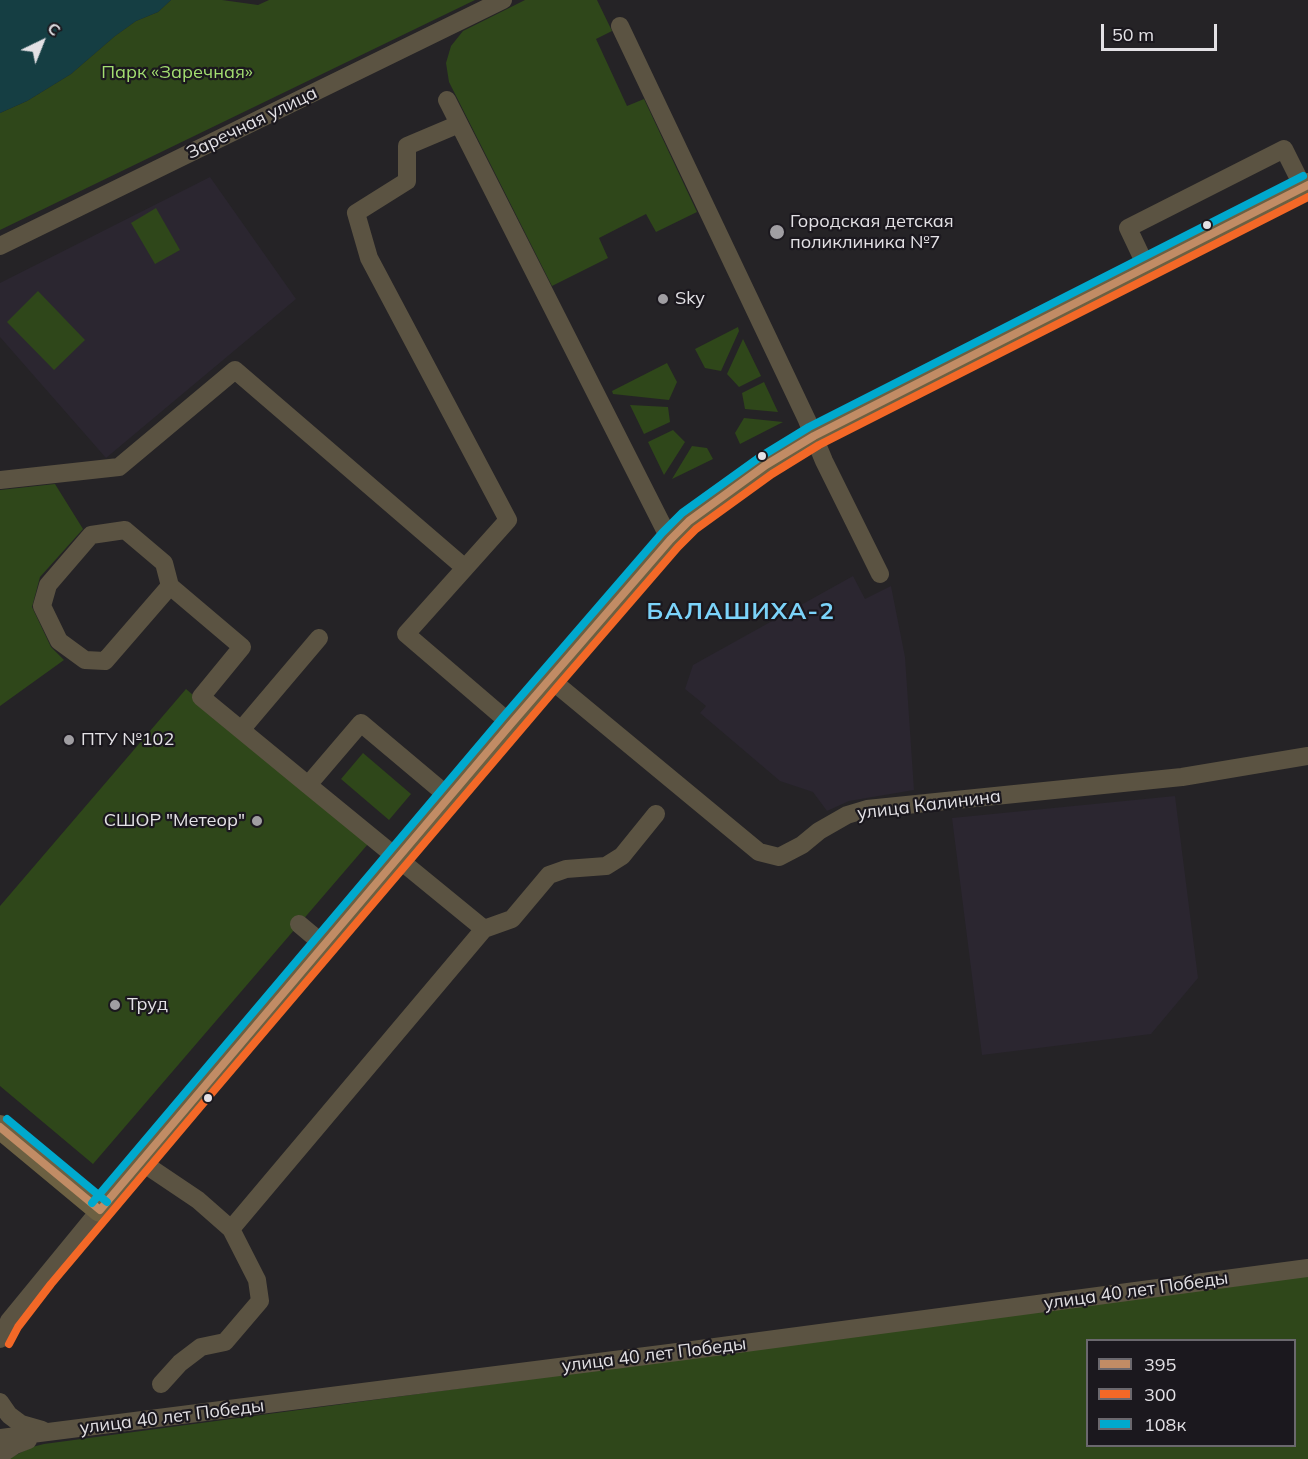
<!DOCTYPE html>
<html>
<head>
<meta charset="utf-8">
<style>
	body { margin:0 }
	#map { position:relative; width:1308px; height:1459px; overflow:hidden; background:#252326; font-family:Mulish,sans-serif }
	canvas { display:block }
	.legend { position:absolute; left:1086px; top:1339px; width:210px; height:108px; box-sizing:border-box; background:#1b181e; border:2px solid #6b686e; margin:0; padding:8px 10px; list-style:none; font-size:18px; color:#e3e1e5 }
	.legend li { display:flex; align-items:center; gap:12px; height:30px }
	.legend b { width:30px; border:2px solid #6b686e }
	.north { position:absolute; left:12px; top:12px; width:60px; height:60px; -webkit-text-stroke:4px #1b181e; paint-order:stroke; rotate:43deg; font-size:16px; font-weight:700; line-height:24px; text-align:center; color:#e3e1e5 }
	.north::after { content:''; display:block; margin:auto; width:21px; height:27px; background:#e3e1e5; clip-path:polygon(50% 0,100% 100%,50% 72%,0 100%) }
	.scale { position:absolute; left:1101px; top:24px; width:116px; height:27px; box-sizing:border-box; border:3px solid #e3e1e5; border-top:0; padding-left:8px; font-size:18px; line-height:21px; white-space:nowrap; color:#e3e1e5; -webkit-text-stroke:4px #1b181e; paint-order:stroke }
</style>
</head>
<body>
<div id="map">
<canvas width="1308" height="1459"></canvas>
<ul class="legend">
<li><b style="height:8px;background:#c18c65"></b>395</li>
<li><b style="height:8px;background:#f36827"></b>300</li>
<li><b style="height:8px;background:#00a9ce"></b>108к</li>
</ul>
<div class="north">С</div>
<div class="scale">50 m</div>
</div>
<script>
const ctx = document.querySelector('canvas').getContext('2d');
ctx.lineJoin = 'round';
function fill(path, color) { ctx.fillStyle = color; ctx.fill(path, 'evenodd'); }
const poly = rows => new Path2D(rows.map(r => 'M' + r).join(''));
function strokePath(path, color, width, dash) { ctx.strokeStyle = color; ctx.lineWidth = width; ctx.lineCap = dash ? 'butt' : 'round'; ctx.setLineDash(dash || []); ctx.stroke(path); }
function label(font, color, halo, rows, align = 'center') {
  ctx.font = font + ' Mulish,sans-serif'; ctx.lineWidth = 4.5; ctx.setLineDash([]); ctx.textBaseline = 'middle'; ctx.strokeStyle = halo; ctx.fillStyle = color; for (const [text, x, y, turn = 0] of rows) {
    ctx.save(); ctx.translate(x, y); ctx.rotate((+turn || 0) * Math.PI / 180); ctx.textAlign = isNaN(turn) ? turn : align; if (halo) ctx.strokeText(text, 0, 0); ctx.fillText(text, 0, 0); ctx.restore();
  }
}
const built = poly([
	[210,177,296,299,106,458,0,337,0,283],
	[853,576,865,599,891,586,905,657,914,790,849,801,827,811,813,792,780,781,700,713,706,706,685,689,693,665],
	[1175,796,1198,978,1151,1034,982,1055,952,818]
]);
const green = poly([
	[171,0,222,0,258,5,269,0,475,0,0,230,0,113,27,101,71,74,115,36,136,21,158,12],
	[525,0,597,0,612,31,596,39,627,106,644,99,697,212,656,232,646,214,599,238,608,258,552,286,449,82,446,63,451,46,463,31],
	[156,208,180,250,155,264,131,223],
	[38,291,85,340,54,370,7,322],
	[738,327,739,331,721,371,705,368,695,349],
	[743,339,761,376,739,387,727,374],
	[667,363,677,382,669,400,613,394,612,391],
	[764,382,778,412,745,409,742,393],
	[630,405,668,407,670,422,644,434],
	[744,418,783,422,740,444,735,433],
	[673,430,685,442,664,475,648,442],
	[692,446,707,448,713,459,672,479],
	[55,484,83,529,40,577,32,607,51,647,64,660,0,706,0,490],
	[186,689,368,844,93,1164,0,1086,0,906],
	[363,753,411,794,389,820,341,779],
	[1308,1275,1308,1459,8,1459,32,1447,44,1444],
	[1088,1340,1294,1340,1294,1446,1088,1446]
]);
const water = poly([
	[0,0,171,0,158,12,136,21,115,36,71,74,27,101,0,113]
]);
const minor = poly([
	[620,26,807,420,824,461,880,574],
	[447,100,670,540],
	[459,124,407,146,407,181,356,213,369,258,508,520,406,634,511,724],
	[0,246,503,0],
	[1146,266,1128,228,1284,149,1303,187],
	[0,480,119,467,235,370,465,568],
	[125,530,164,563,170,586,105,661,85,660,59,641,42,606,48,585,91,535,125,530],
	[170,586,242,647,201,697,308,785],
	[550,679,759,852,779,857,802,845,819,831,847,815,867,809,1182,777,1308,756],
	[241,730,319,638],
	[449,797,361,723,308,785,484,929,512,919,549,875,566,869,606,866,622,856,656,814],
	[299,924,324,945],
	[140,1161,198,1200,231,1229,257,1280,260,1301,225,1342,201,1347,180,1363,161,1384],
	[231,1229,484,929],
	[0,1339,9,1321,100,1210],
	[0,1402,9,1415,21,1424,42,1430],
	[0,1438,685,1351,1308,1268],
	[0,1455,15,1445,28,1440]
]);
const major = poly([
	[0,1127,100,1210,511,724,670,540,689,521,766,465,814,436,1308,185]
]);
const bus1 = poly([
	[0,1127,100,1210],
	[100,1210,511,724,670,540,689,521,766,465,814,436,1308,185]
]);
const bus2 = poly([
	[9,1344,18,1327,51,1284,206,1100,558,686,678,547,696,529,772,474,819,445,1308,197]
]);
const bus3 = poly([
	[7,1119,107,1202],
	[92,1203,503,717,662,533,682,513,760,457,809,427,1303,176]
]);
const markers = [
	[1207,225,5,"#e3e1e5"],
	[777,232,8,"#a09ea2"],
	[663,299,6,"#a09ea2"],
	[762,456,5,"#e3e1e5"],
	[69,740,6,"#a09ea2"],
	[257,821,6,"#a09ea2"],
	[115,1005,6,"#a09ea2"],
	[208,1098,5,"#e3e1e5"]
];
const parkNames = [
	["Парк «Заречная»",177,73]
];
const streetNames = [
	["Заречная улица",252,123,-26],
	["улица Калинина",929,805,-7],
	["улица 40 лет Победы",1136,1291,-8],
	["улица 40 лет Победы",654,1355,-7],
	["улица 40 лет Победы",172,1417,-7]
];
const poiNames = [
	["Городская детская",790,222],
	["поликлиника №7",790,243],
	["Sky",675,299],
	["ПТУ №102",81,740],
	["СШОР \"Метеор\"",245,821,"right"],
	["Труд",127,1005]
];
const districtNames = [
	["БАЛАШИХА-2",741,612]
];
fill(built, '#2b2630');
fill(green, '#2f471a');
fill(water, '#153e43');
strokePath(minor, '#5b5342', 18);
strokePath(major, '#6c6042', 24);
strokePath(bus1, '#c18c65', 8);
strokePath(bus2, '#f36827', 8);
strokePath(bus3, '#00a9ce', 8);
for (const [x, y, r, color] of markers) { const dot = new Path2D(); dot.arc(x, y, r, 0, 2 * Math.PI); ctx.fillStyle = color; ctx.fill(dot); strokePath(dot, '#1b181e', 2); }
label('18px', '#a2dd70', '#1b181e', parkNames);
label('18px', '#e3e1e5', '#1b181e', streetNames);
label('18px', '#e3e1e5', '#1b181e', poiNames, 'left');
ctx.letterSpacing = '1.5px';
label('bold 24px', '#7bd3f9', '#1b181e', districtNames);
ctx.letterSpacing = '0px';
</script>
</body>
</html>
